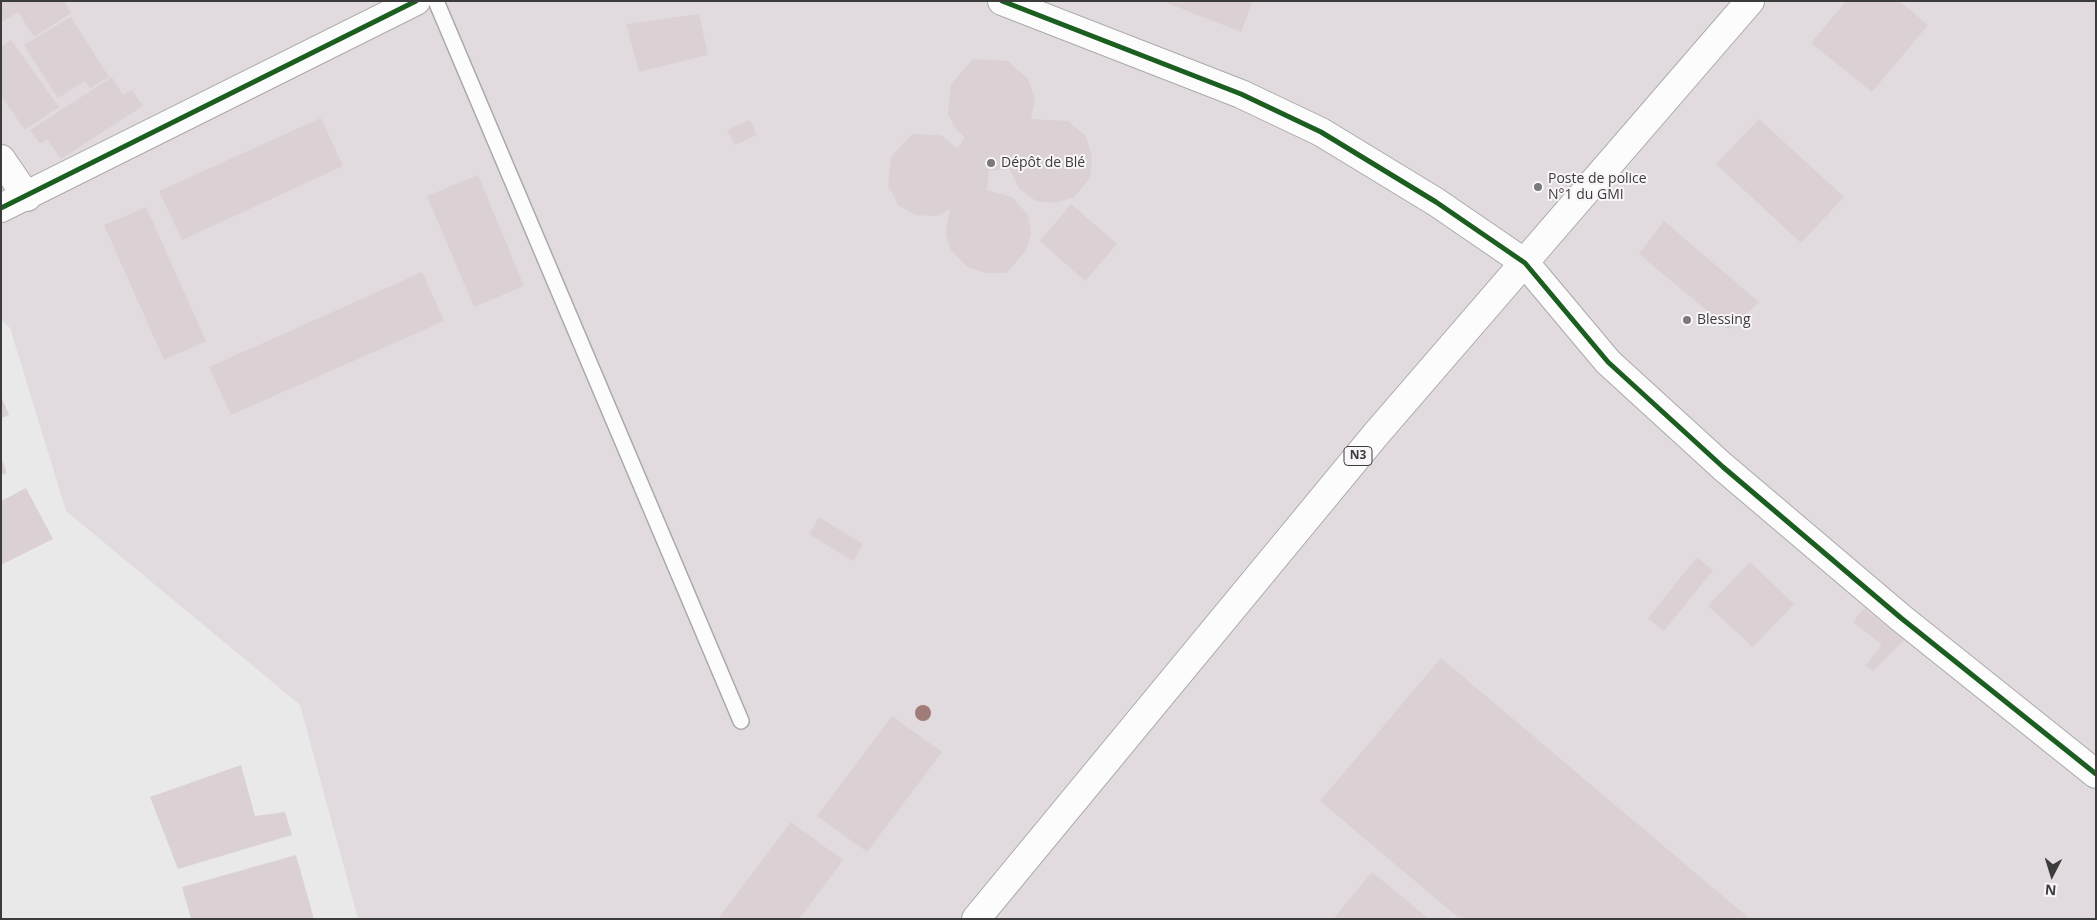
<!DOCTYPE html>
<html>
<head>
<meta charset="utf-8">
<style>
	body { margin:0 }
	#map { position:relative; width:2097px; height:920px; overflow:hidden; background:#eae9ea; font-family:"Open Sans",sans-serif }
	canvas { display:block }
	.frame { position:absolute; inset:0; border:2px solid #3d3c3d; pointer-events:none }
	.north { position:absolute; left:2027px; top:850px; width:50px; height:50px; -webkit-text-stroke:4px #f9f5f8; paint-order:stroke; rotate:185deg; font-size:14px; font-weight:700; line-height:20px; text-align:center; color:#3d3c3d }
	.north::after { content:''; display:block; margin:auto; width:18px; height:22px; background:#3d3c3d; clip-path:polygon(50% 0,100% 100%,50% 72%,0 100%) }
</style>
</head>
<body>
<div id="map">
<canvas width="2097" height="920"></canvas>
<div class="frame"></div>
<div class="north">N</div>
</div>
<script>
const ctx = document.querySelector('canvas').getContext('2d');
ctx.lineJoin = 'round';
function fill(path, color) { ctx.fillStyle = color; ctx.fill(path, 'evenodd'); }
const poly = rows => new Path2D(rows.map(r => 'M' + r).join(''));
function strokePath(path, color, width, dash) { ctx.strokeStyle = color; ctx.lineWidth = width; ctx.lineCap = dash ? 'butt' : 'round'; ctx.setLineDash(dash || []); ctx.stroke(path); }
function label(font, color, halo, rows, align = 'center') {
  ctx.font = font + ' "Open Sans",sans-serif'; ctx.lineWidth = 4; ctx.setLineDash([]); ctx.textBaseline = 'middle'; ctx.strokeStyle = halo; ctx.fillStyle = color; for (const [text, x, y, turn = 0] of rows) {
    ctx.save(); ctx.translate(x, y); ctx.rotate((+turn || 0) * Math.PI / 180); ctx.textAlign = isNaN(turn) ? turn : align; if (halo) ctx.strokeText(text, 0, 0); ctx.fillText(text, 0, 0); ctx.restore();
  }
}
const built = poly([
	[1,1,2096,1,2096,919,358,919,300,705,66,511,10,328,1,320]
]);
const building = poly([
	[1,1,64,1,71,13,34,37,18,12,2,22],
	[1162,1,1253,1,1241,32],
	[1846,1,1899,1,1928,25,1872,92,1811,43],
	[699,14,708,55,639,72,626,24],
	[71,17,109,77,90,88,85,81,58,98,24,45],
	[11,40,59,107,25,130,1,96,1,47],
	[973,59,1008,61,1028,79,1035,99,1031,119,1068,121,1086,136,1092,157,1090,178,1074,197,1055,203,1036,201,1019,189,1010,169,989,171,987,190,1012,197,1028,215,1031,233,1026,251,1006,273,985,273,967,267,950,249,946,232,950,210,937,216,915,215,898,205,888,185,891,157,912,134,941,135,957,148,965,138,957,130,948,114,951,84],
	[112,77,123,95,132,90,143,106,61,159,47,139,40,144,30,130],
	[321,118,343,166,182,240,159,191],
	[1759,119,1844,197,1801,243,1716,164],
	[750,120,757,135,735,145,727,130],
	[478,175,524,286,474,307,427,196],
	[1071,204,1117,244,1085,281,1040,241],
	[146,207,206,341,164,360,104,225],
	[1664,221,1759,302,1729,329,1639,254],
	[422,272,444,321,231,415,209,367],
	[1,396,9,415,1,418],
	[1,458,7,473,1,475],
	[26,488,53,539,1,565,1,501],
	[819,517,863,544,853,561,809,534],
	[1697,557,1713,570,1664,631,1648,618],
	[1750,562,1794,604,1753,647,1708,606],
	[1864,608,1904,640,1873,671,1865,666,1882,645,1853,622],
	[1441,658,1750,919,1460,919,1320,801],
	[892,716,942,752,867,852,817,816],
	[241,765,255,816,285,812,292,835,178,869,150,797],
	[791,822,843,860,799,919,718,919],
	[296,855,314,919,191,919,182,887],
	[1372,872,1429,919,1333,919]
]);
const lane = poly([
	[436,1,741,721]
]);
const street = poly([
	[1002,1,1241,94,1321,132,1436,202,1525,263,1608,362,1723,467,1901,618,2096,774],
	[1,159,27,197],
	[1,208,416,1]
]);
const highway = poly([
	[976,919,1377,433,1750,1]
]);
const cycleway = poly([
	[1002,1,1241,94,1321,132,1436,202,1525,263,1608,362,1723,467,1901,618,2096,774],
	[1,208,416,1]
]);
const trees = [
	[923,713]
];
const markers = [
	[991,163,5,"#7a797a"],
	[1538,187,5,"#7a797a"],
	[1687,320,5,"#7a797a"]
];
const shields = [
	[1358,456,28]
];
const shieldNames = [
	["N3",1358,456]
];
const poiNames = [
	["Dépôt de Blé",1001,163],
	["Poste de police",1548,179],
	["N°1 du GMI",1548,195],
	["Blessing",1697,320]
];
fill(built, '#e1dbe0');
fill(building, '#dbd1d4');
strokePath(lane, '#aaa9aa', 18);
strokePath(street, '#aaa9aa', 30);
strokePath(highway, '#aaa9aa', 30);
strokePath(lane, '#fcfcfc', 15);
strokePath(street, '#fcfcfc', 28);
strokePath(highway, '#fcfcfc', 28);
strokePath(cycleway, '#1b5e20', 5);
ctx.fillStyle = '#a07c79';
for (const [x, y] of trees) { ctx.beginPath(); ctx.arc(x, y, 8, 0, 2 * Math.PI); ctx.fill(); }
for (const [x, y, r, color] of markers) { const dot = new Path2D(); dot.arc(x, y, r, 0, 2 * Math.PI); ctx.fillStyle = color; ctx.fill(dot); strokePath(dot, '#f9f5f8', 2); }
for (const [x, y, w] of shields) { const box = new Path2D(); box.roundRect(x - w / 2, y - 9.5, w, 19, 4); ctx.fillStyle = '#f9f5f8'; ctx.fill(box); strokePath(box, '#3d3c3d', 1); }
label('bold 12px', '#3d3c3d', null, shieldNames);
label('14px', '#3d3c3d', '#f9f5f8', poiNames, 'left');
</script>
</body>
</html>
